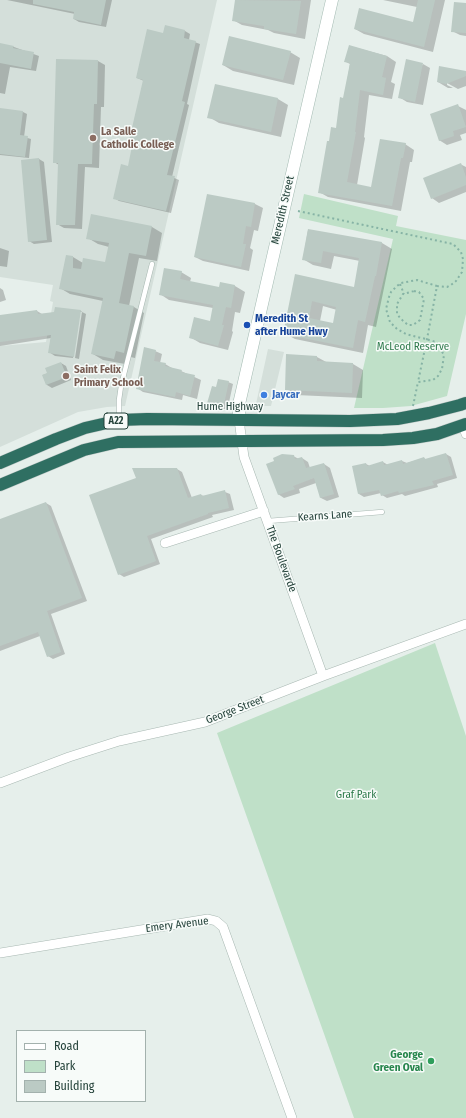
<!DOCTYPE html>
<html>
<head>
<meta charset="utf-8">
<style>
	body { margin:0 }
	#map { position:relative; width:466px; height:1118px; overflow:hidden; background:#e6efeb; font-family:"Fira Sans Condensed",sans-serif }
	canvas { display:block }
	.legend { position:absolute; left:16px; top:1030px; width:130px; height:72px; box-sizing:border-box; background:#f7fbf9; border:1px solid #a3b1ad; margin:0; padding:5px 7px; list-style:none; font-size:12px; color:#24423a }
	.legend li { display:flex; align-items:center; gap:8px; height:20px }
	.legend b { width:20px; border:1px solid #a3b1ad }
</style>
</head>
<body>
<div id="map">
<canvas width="466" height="1118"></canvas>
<ul class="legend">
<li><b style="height:5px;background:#fff"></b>Road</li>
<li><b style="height:11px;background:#bfe0c8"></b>Park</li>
<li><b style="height:11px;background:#bbcac4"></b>Building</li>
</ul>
</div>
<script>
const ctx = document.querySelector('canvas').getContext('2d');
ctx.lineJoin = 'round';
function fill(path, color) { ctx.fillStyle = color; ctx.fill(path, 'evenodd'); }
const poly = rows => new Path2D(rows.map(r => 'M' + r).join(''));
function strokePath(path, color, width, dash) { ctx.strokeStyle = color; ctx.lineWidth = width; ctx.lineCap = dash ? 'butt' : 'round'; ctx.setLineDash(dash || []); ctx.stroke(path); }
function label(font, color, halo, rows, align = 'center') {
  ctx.font = font + ' "Fira Sans Condensed",sans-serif'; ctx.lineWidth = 3; ctx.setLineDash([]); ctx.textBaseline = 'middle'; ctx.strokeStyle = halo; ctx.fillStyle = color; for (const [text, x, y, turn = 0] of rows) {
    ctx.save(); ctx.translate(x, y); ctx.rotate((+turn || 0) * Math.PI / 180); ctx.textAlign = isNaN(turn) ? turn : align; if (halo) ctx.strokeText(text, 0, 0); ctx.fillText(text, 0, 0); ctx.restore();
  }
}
const built = poly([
	[0,0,217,0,125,406,107,407,78,412,0,447,0,346,46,342,53,302,50,301,53,285,0,277],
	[268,349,284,352,271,406,258,406,256,404]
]);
const green = poly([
	[304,194,398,216,396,226,466,240,466,314,447,396,411,406,383,408,354,408,393,239,299,218],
	[435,643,466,736,466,1118,354,1118,217,733]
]);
const shadow = poly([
	[7,0,112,0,106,27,79,22,74,19,75,14],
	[236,0,311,0,305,39,274,33,268,30,242,25,233,20],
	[383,0,445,0,433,52,364,34,355,29,414,23,417,7],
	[466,4,466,36,460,35,452,31],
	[165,27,185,31,190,34,189,40,200,44,187,104,189,105,172,177,179,180,171,213,119,201,114,198,129,167,133,147,129,145,144,81,137,78,164,34],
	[0,44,14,47,39,56,36,71,10,67,5,94,0,93],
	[350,46,387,56,396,62,391,82,395,84,392,99,369,95,364,137,365,138,357,185,372,188,405,144,414,150,412,162,410,162,401,211,328,197,319,192,337,129,344,99,350,64,346,62],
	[290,52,300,58,294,85,233,71,223,65],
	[57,60,98,61,105,65,104,107,101,107,99,168,85,167,82,229,64,228,57,224,59,165,54,162],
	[423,64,430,68,423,105,407,102,399,97],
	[466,74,466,86,458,89,447,83,447,85,453,88,448,88,438,82],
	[216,85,278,99,288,105,281,137,219,123,209,117],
	[458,106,466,110,466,133,460,135,462,140,447,145,439,140],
	[0,109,23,112,27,114,24,137,31,139,29,158,0,155],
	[39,159,44,162,52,242,34,244,29,241],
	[460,164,466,167,466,192,439,203,432,198],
	[208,195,255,204,263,208,258,231,254,230,250,248,253,250,249,271,203,261,195,257],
	[92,215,152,227,162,233,157,261,139,258,129,306,134,307,144,313,135,358,126,356,125,364,103,360,93,354,103,301,70,294,60,288,73,257,83,263,106,264,109,247,98,244,88,238],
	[308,230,382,243,392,249,376,327,368,325,363,353,295,339,284,333,296,275,355,288,360,261,334,256,331,269,313,265,303,259],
	[323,306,337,310,334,324,320,321],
	[0,248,9,251,7,267,0,266],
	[181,272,191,278,190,282,220,288,221,283,235,286,245,292,240,313,235,312,232,331,233,332,228,350,200,343,190,337,211,323,213,308,169,300,160,294],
	[0,288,3,290,6,300,0,302],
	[37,311,42,314,81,311,82,312,80,312,73,358,55,356,49,352,51,338,0,346,0,316],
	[82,312,86,314,79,359,75,358],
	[155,351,162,354,160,363,165,364,172,368,181,371,201,380,197,399,183,395,182,400,143,392,137,388],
	[317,357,328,363,353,364,363,370,362,398,296,395,286,389],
	[61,363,66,366,71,380,52,388,47,385,43,375,49,373],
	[228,382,233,384,228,407,225,409,212,409,208,406,217,388],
	[446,454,451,457,457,478,437,484,438,487,405,496,402,494,387,498,382,495,381,493,364,497,359,494,366,464,370,466,383,462,388,465,402,461,407,463,424,458,427,460],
	[293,456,299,459,302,458,308,462,310,468,324,464,330,468,339,497,327,501,321,498,316,483,299,489,300,493,284,498,278,494],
	[177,469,182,472,192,498,201,495,204,496,225,492,230,494,234,510,212,515,213,517,151,539,160,564,124,577,119,574,137,479],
	[46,503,51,506,87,601,51,614,65,654,53,659,48,656,40,636,0,651,0,520]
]);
const building = poly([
	[33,0,106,0,101,25,73,19,74,12,33,4],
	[235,0,301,1,296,34,264,29,264,26,232,21],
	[418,0,435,0,424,47,354,29,359,8,413,22],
	[454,2,466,3,466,33,451,32],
	[165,25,185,30,184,38,196,41,182,101,185,102,167,175,175,176,166,211,113,199,121,164,128,166,132,146,128,145,143,80,136,78,147,29,163,33],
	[229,36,291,51,283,80,222,65],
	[0,43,14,46,13,48,34,52,31,69,0,63],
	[349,45,387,56,382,77,386,78,383,95,360,90,355,132,356,132,347,182,371,187,380,139,406,143,403,158,401,158,392,206,318,193,327,141,329,141,331,127,336,128,340,97,343,98,350,63,344,62],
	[56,59,98,60,97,104,94,104,92,164,78,164,75,225,56,225,58,163,53,163],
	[406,59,423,63,415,102,398,98],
	[439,66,466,71,466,76,446,84,437,82],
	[215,84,278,98,271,132,207,118],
	[458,104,466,127,453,131,454,136,439,141,430,114],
	[0,108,23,111,20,135,28,136,25,157,0,154],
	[39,158,47,240,28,242,21,160],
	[461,163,466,177,466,185,431,199,423,178],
	[207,194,255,203,251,227,246,226,243,244,246,244,241,267,194,257],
	[91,214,152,226,146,256,129,253,119,303,134,306,124,353,116,351,114,359,91,354,103,298,59,289,66,255,73,256,73,268,81,269,83,258,105,262,109,243,86,239],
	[308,229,382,242,376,276,375,276,365,322,358,320,353,348,283,334,295,274,354,287,359,258,323,251,321,263,302,260],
	[312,301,336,307,333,323,309,318],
	[164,268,182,271,180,279,219,287,220,282,235,285,231,308,226,307,222,325,224,325,218,346,189,338,194,317,210,321,213,305,159,295],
	[55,307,81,310,74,357,48,353,51,335,0,342,0,315,37,310,38,314,54,312],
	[144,347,156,350,154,361,166,363,165,366,182,370,181,372,195,375,190,396,176,392,175,397,136,389],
	[286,354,317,356,317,361,353,363,352,393,285,390],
	[61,362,67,377,46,385,42,375,47,373,45,368],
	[218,379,229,381,224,404,219,407,206,407,212,386,216,387],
	[446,453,453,475,432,481,434,485,399,493,398,491,381,496,379,490,358,494,352,466,366,463,367,466,383,461,384,465,402,460,403,464,424,457,425,459],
	[282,454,294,455,295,459,302,457,306,468,324,463,334,494,320,498,314,478,293,486,295,489,278,495,266,464,274,461,273,458],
	[132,468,177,468,188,498,201,494,202,496,225,490,229,508,208,513,208,514,147,536,156,561,118,575,89,495,136,478],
	[46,502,82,598,47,611,61,652,47,657,38,632,0,646,0,519]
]);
const path = poly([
	[298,211,453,244,461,252,463,259,462,272,456,281,451,285,447,287,437,286],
	[400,284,404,294],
	[414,291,419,292,424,299,420,320,413,325,408,325,401,319,397,314,397,304,403,294,414,291],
	[413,406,418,382,433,380,438,376,442,369,444,355,436,342,429,340,427,339,421,338,406,334,397,329,390,322,386,309,389,297,391,292,397,286,401,283,417,280,437,286,427,339,418,382]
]);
const lane = poly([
	[119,419,119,400,121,386,152,264],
	[268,521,382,512]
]);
const street = poly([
	[239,420,244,457,323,676],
	[463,425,466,434],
	[165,543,264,511],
	[0,783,69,757,119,741,205,722,323,676,466,624],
	[0,953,208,919,216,921,223,927,292,1118]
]);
const secondary = poly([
	[239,420,239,404,332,0]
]);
const highway = poly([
	[0,463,56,439,85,428,120,420,147,419,350,421,397,419,429,413,460,405,466,403],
	[0,485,84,450,118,442,383,440,413,438,437,434,466,424]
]);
const markers = [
	[93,138,4,"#8d6e63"],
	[247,325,4,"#1a4fb4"],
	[66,376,4,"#8d6e63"],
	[264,395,4,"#3f7fe0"],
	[431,1061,4,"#2e9e5b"]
];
const shields = [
	[116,421,24]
];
const shieldNames = [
	["A22",116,421]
];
const educationNames = [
	["La Salle",101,132],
	["Catholic College",101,145],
	["Saint Felix",74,370],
	["Primary School",74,383]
];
const streetNames = [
	["Meredith Street",283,210,-77],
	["Hume Highway",230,407],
	["Kearns Lane",325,516,-4],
	["The Boulevarde",281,559,70],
	["George Street",235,710,-21],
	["Emery Avenue",177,925,-7]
];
const transitNames = [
	["Meredith St",255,319],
	["after Hume Hwy",255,332]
];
const parkNames = [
	["McLeod Reserve",413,347],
	["Graf Park",356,795]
];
const shopNames = [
	["Jaycar",272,395]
];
const leisureNames = [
	["George",423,1055],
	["Green Oval",423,1068]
];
fill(built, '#d4dfda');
fill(green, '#bfe0c8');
fill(shadow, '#0003');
fill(building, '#bbcac4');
strokePath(lane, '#a8b8b2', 5.5);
strokePath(street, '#a8b8b2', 10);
strokePath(secondary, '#a4bbb3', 13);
strokePath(highway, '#c2cac8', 13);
strokePath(path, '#86b3a5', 2, [2, 3]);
strokePath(lane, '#fff', 4.5);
strokePath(street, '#fff', 9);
strokePath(secondary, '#fff', 12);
strokePath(highway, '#2f6f62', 12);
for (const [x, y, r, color] of markers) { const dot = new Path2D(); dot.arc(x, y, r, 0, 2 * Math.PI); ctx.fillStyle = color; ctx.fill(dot); strokePath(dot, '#f7fbf9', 1.5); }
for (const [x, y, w] of shields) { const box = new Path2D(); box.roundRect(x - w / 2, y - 8, w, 16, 3); ctx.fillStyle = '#f7fbf9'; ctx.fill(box); strokePath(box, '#24423a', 1); }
label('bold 10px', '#24423a', null, shieldNames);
label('bold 11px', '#785e54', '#f7fbf9', educationNames, 'left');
label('11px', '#24423a', '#f7fbf9', streetNames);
label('bold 11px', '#164399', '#f7fbf9', transitNames, 'left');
label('11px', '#2d7a4b', '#f7fbf9', parkNames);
label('bold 11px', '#366cbe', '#f7fbf9', shopNames, 'left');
label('bold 11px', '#27864d', '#f7fbf9', leisureNames, 'right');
</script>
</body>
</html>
